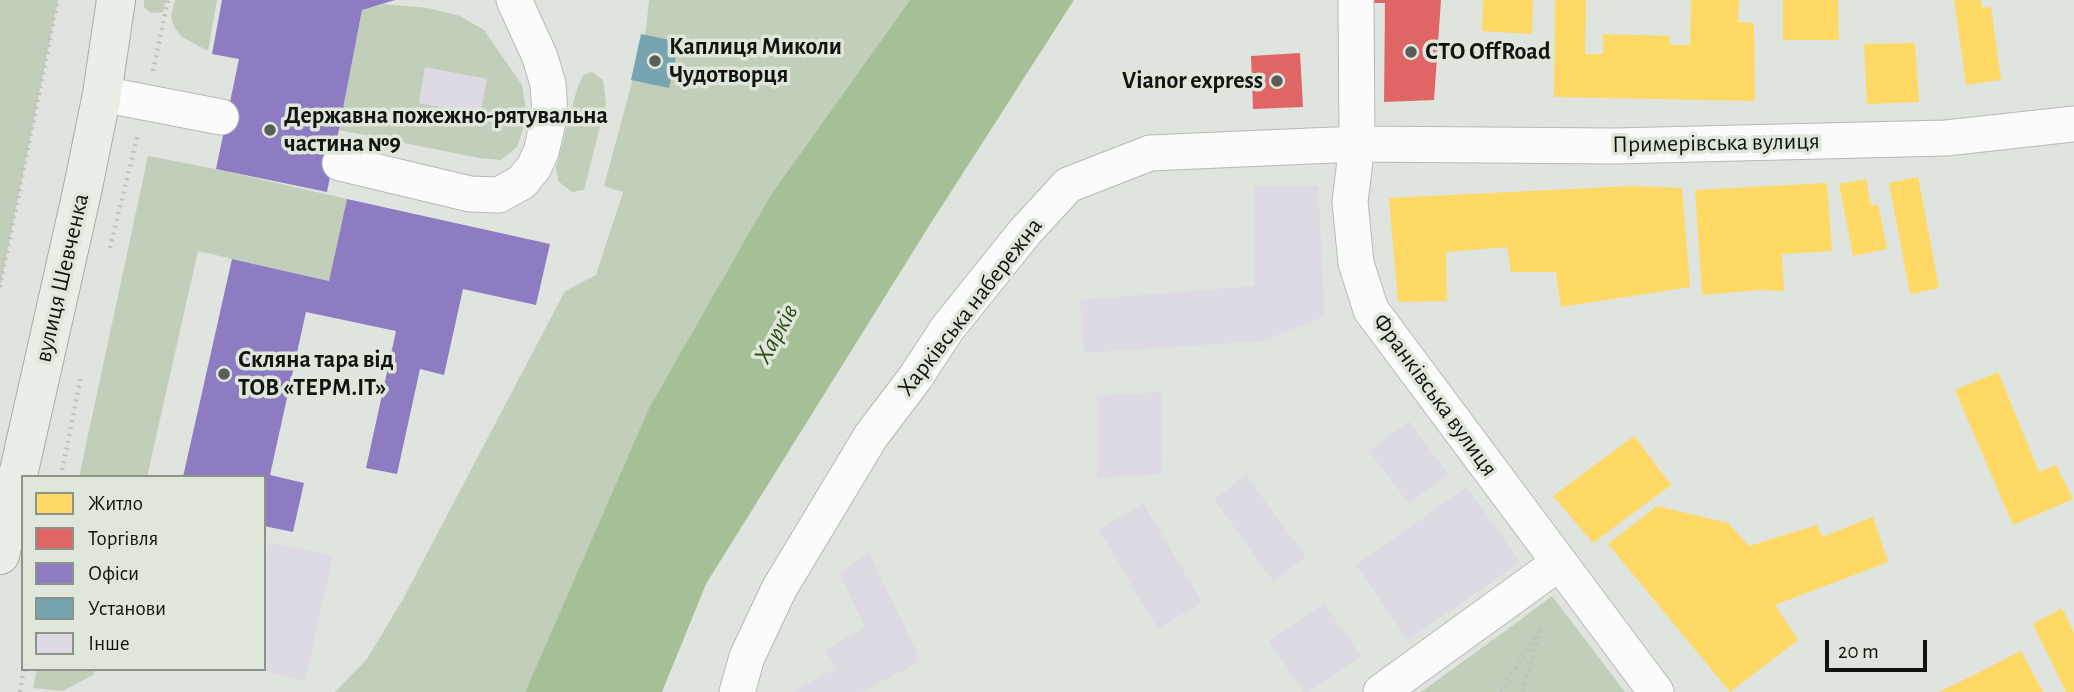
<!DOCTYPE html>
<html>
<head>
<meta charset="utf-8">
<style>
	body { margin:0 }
	#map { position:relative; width:2074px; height:692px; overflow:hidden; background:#e0e4de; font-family:"Alegreya Sans",sans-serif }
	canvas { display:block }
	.legend { position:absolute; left:21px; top:475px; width:245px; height:196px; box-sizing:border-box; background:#dfe7db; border:2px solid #8d938a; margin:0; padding:9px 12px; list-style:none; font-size:21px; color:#121410 }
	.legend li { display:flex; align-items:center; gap:14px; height:35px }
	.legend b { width:35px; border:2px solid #8d938a }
	.scale { position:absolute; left:1825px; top:640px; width:102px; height:32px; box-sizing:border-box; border:4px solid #121410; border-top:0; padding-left:9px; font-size:21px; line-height:24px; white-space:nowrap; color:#121410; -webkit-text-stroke:5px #dfe7db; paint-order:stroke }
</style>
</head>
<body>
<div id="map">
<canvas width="2074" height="692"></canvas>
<ul class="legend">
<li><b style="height:19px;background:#ffd966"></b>Житло</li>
<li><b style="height:19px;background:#e06666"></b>Торгівля</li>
<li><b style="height:19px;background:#8e7cc3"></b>Офіси</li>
<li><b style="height:19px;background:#76a5af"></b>Установи</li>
<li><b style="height:19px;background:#dddae3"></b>Інше</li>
</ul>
<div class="scale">20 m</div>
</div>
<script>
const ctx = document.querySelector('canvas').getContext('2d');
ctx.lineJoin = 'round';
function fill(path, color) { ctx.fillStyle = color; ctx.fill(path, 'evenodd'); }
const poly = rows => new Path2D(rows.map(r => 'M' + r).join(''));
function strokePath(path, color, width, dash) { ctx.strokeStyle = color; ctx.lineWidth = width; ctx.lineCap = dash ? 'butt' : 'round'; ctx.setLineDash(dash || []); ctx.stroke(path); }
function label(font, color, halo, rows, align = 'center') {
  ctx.font = font + ' "Alegreya Sans",sans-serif'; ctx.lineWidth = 7; ctx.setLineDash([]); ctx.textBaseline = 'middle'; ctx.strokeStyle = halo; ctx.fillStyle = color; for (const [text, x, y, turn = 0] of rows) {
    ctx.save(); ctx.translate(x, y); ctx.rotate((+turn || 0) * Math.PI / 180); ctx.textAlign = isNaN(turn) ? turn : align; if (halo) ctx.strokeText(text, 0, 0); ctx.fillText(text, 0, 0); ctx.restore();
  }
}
const green = poly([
	[0,0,58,0,0,287],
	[144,0,166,0,163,12,151,13,144,7],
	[175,0,217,0,208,51,182,37,174,27,171,16],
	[649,0,910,0,770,196,649,408,525,692,335,692,367,659,403,599,565,291,596,275,623,192,604,186,646,30],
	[383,4,428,8,460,16,484,30,522,85,527,117,517,147,501,160,479,158,339,130,362,10],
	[592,72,603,80,606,103,584,190,572,192,558,181,556,168,577,89,583,75],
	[148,156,216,169,347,199,329,281,198,251,147,477,79,477],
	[1552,596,1625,692,1421,692,1516,623],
	[37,669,96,669,93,675,63,691,33,688]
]);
const water = poly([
	[910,0,1074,0,929,226,706,584,662,692,525,692,649,408,770,196]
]);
const homes = poly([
	[1483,0,1533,0,1532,34,1482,31],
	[1555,0,1586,0,1585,54,1603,54,1603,34,1670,36,1670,45,1690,45,1691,0,1739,0,1738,22,1754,23,1755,101,1554,97],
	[1783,0,1838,0,1839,40,1783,40],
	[1954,0,1981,0,1982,8,1991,7,2001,80,1966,85],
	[1915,43,1919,102,1867,104,1864,44],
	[1918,177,1939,288,1910,294,1889,183],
	[1866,179,1871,206,1878,204,1887,249,1853,256,1839,184],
	[1827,183,1832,251,1782,254,1784,291,1760,290,1702,295,1695,190],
	[1631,186,1682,188,1690,287,1561,307,1556,272,1511,272,1507,247,1446,252,1447,301,1398,302,1389,198],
	[1998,372,2039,472,2056,465,2073,499,2013,525,1955,390],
	[1634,436,1671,485,1593,543,1553,496],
	[1657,506,1728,523,1749,546,1817,525,1822,537,1873,517,1888,562,1775,605,1798,640,1730,692,1608,544],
	[2062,608,2074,633,2074,692,2066,692,2033,624],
	[2021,651,2043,692,1939,692,1974,675]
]);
const shops = poly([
	[1374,0,1441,0,1434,100,1384,102,1385,3,1374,3],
	[1300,53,1303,107,1253,109,1251,56]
]);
const offices = poly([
	[222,0,395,0,362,10,327,192,216,169,239,59,212,54],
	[347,199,550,244,536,305,463,289,444,375,420,369,397,474,366,468,396,331,306,312,270,475,304,483,293,532,264,526,264,477,183,477,232,259,329,281]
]);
const public = poly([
	[641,34,679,42,669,88,631,80]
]);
const building = poly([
	[425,67,487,79,480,115,419,103],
	[1254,186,1318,186,1325,316,1262,341,1084,353,1080,300,1254,286],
	[1161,392,1162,474,1097,478,1097,396],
	[1409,421,1448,474,1409,504,1369,451],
	[1246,475,1306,557,1273,581,1214,499],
	[1467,487,1520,562,1408,640,1356,565],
	[1143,503,1202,602,1158,629,1099,530],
	[269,542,333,556,305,681,257,670,264,669,264,561],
	[869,553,921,661,862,692,792,692,836,668,825,650,865,627,839,572],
	[1324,603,1361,656,1309,692,1304,692,1269,641]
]);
const path = poly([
	[153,71,168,0],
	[110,248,138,134],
	[0,287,58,0],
	[61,477,81,376],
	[20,692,24,669],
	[1500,692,1541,628,1522,692]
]);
const minor = poly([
	[1356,0,1357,144,1350,202,1356,263,1371,310,1656,692],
	[102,94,221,117],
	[340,163,470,194,499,195,522,182,534,167,541,152,550,114,548,84,540,57,514,0],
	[737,692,747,657,779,589,871,436,915,378,947,329,1024,233,1068,185,1150,153,1357,144,1615,146,1946,138,2074,124],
	[1381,692,1559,563]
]);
const major = poly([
	[0,555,82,192,102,94,116,0]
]);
const markers = [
	[1411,52,7,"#5a5d58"],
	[655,61,7,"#5a5d58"],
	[1277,81,7,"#5a5d58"],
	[270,130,7,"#5a5d58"],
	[224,374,7,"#5a5d58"]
];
const poiNames = [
	["Каплиця Миколи",669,47],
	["Чудотворця",669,75],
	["СТО OffRoad",1425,52],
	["Vianor express",1263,81,"right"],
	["Державна пожежно-рятувальна",284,116],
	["частина №9",284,144],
	["Скляна тара від",238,360],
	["ТОВ «ТЕРМ.ІТ»",238,388]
];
const streetNames = [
	["Примерівська вулиця",1716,143,-1],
	["вулиця Шевченка",62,278,-77],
	["Харківська набережна",970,307,-52],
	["Франківська вулиця",1435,395,54]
];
const waterNames = [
	["Харків",776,334,-61]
];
fill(green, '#c1cfba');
fill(water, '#a5bf97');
fill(homes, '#ffd966');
fill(shops, '#e06666');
fill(offices, '#8e7cc3');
fill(public, '#76a5af');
fill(building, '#dddae3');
strokePath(minor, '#b6b9b5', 37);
strokePath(major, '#a6afa0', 40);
strokePath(path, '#bfc1be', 4.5, [2, 5]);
strokePath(minor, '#fafbfa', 35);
strokePath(major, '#e9eee6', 38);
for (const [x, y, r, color] of markers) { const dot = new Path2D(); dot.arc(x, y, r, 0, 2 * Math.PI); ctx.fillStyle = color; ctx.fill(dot); strokePath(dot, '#dfe7db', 2.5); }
label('bold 24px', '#121410', '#dfe7db', poiNames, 'left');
label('24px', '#121410', '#dfe7db', streetNames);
label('italic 26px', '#2c4d13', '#dfe7db', waterNames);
</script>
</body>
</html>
